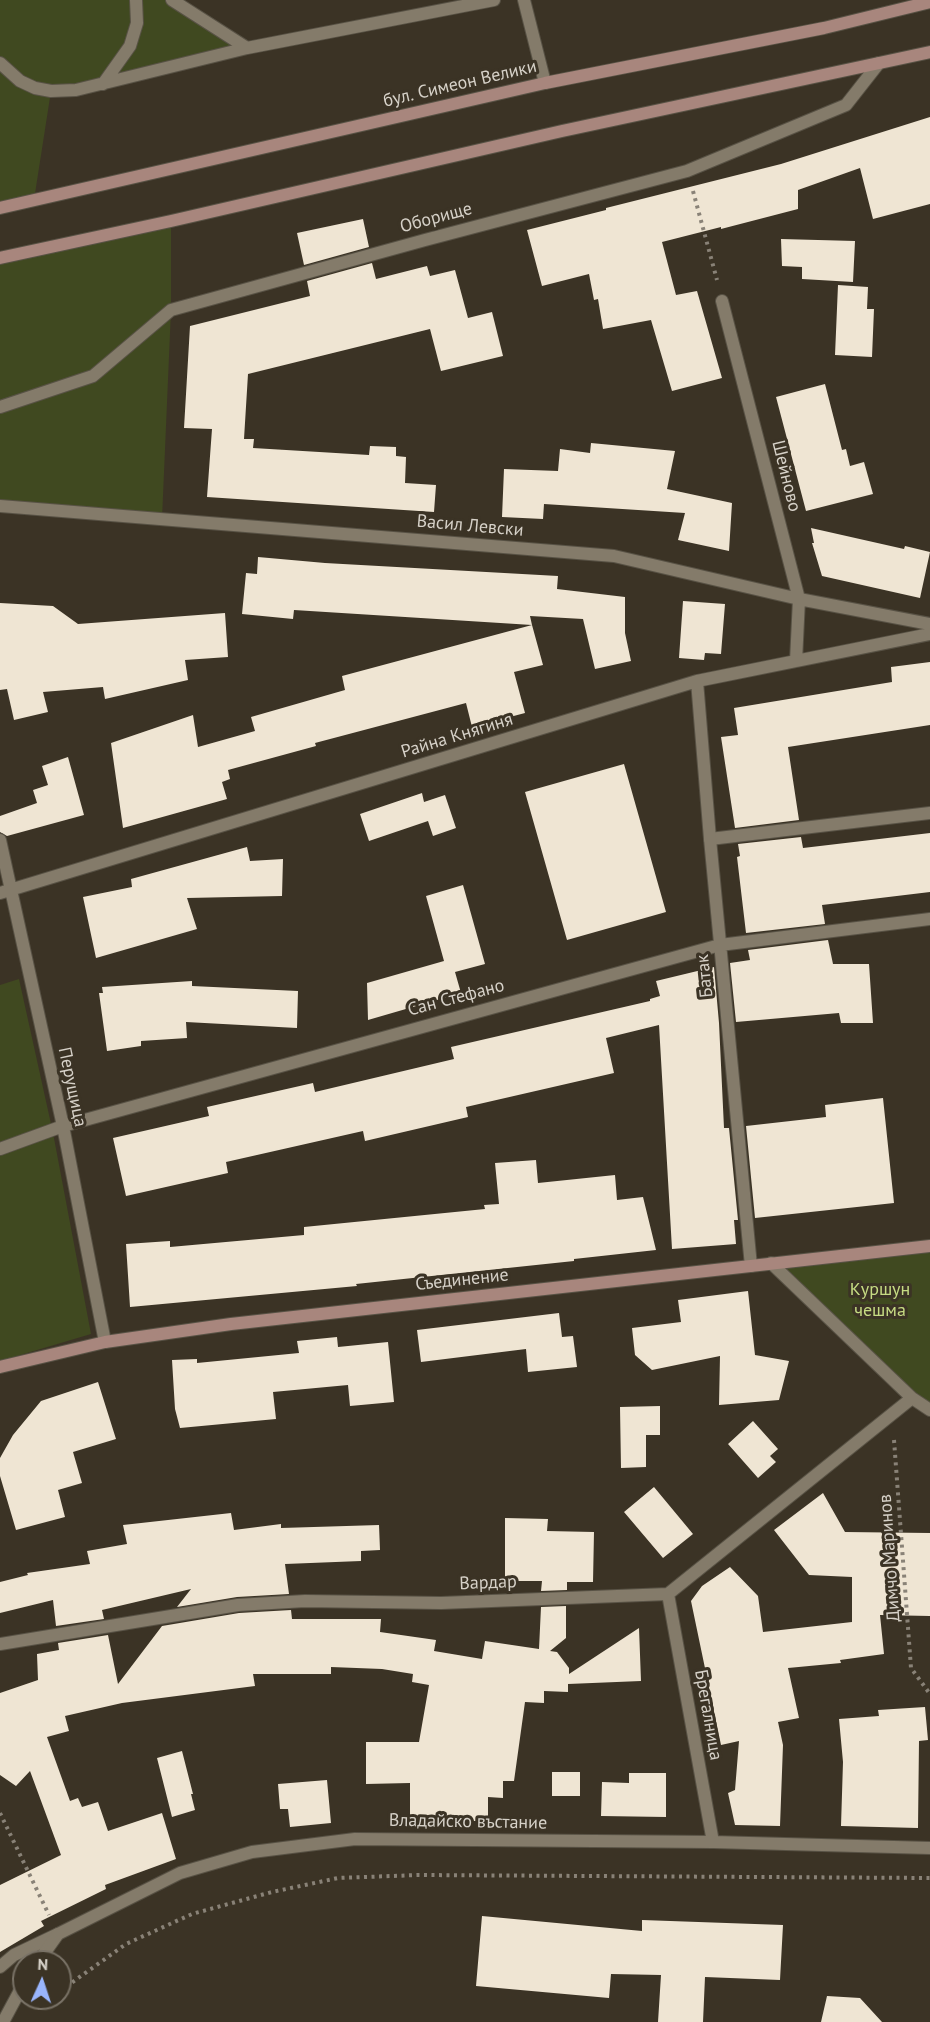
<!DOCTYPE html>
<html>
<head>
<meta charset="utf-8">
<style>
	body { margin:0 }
	#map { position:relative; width:930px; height:2022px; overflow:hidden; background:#3b3325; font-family:"PT Sans",sans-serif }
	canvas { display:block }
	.north { position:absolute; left:12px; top:1950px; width:60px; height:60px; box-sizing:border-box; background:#3b3325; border:2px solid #797266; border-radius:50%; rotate:3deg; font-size:16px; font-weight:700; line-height:24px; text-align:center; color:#d6d1c8 }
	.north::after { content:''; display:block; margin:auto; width:21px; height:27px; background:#99b5fd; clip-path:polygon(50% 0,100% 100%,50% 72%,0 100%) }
</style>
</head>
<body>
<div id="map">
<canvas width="930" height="2022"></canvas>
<div class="north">N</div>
</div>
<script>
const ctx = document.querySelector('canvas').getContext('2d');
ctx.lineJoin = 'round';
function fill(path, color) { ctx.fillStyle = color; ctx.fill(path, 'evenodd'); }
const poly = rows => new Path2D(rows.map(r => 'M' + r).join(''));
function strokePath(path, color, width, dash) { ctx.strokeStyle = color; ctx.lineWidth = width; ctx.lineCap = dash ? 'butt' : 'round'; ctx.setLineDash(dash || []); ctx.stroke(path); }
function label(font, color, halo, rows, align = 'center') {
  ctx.font = font + ' "PT Sans",sans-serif'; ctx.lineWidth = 6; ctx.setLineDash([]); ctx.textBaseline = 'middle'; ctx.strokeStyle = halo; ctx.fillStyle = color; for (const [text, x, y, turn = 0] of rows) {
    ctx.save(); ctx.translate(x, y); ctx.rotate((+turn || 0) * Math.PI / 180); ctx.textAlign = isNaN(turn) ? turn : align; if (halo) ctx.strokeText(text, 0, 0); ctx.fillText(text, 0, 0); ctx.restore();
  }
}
const green = poly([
	[0,0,172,0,247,48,51,91,34,200,0,208],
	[171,221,171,310,162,519,0,506,0,258],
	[19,979,53,1133,91,1334,0,1361,0,985],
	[930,1246,930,1410,771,1263]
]);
const building = poly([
	[930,117,930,204,873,219,860,168,798,190,798,209,721,229,721,227,662,242,676,295,697,291,722,378,672,391,651,320,603,329,598,299,594,300,589,274,542,286,527,230,606,210,606,208,781,164],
	[363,219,369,247,304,265,297,233],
	[781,239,855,241,853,282,802,279,802,267,782,266],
	[372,263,376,279,427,266,430,276,455,270,468,318,492,312,503,356,441,371,430,329,248,374,244,439,254,439,253,448,369,455,370,446,396,447,396,456,406,457,405,483,436,485,434,512,207,497,212,429,184,428,190,326,310,296,307,281],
	[838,285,868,287,867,309,874,309,872,357,835,355],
	[825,384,842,450,846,449,850,466,864,462,873,494,806,511,776,397],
	[591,443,675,451,667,489,732,503,729,551,678,540,685,513,544,504,543,519,502,517,504,469,558,471,560,449,590,453],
	[811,528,904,549,905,546,930,552,920,598,822,576,812,543,814,543],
	[258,557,325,563,558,576,557,589,625,597,625,633,631,661,595,669,583,619,530,616,532,625,294,610,293,619,242,614,246,573,257,574],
	[683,601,725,604,721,654,705,653,704,660,679,658],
	[0,603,53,606,78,624,225,613,228,657,185,660,188,680,105,699,103,687,43,692,48,712,14,720,7,689,0,690],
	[532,625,543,665,514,672,525,713,472,727,466,703,315,743,316,746,228,770,230,779,222,782,227,799,123,828,111,743,193,715,198,747,255,731,251,717,345,690,342,676],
	[930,662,930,725,788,747,799,820,735,828,721,737,738,735,734,708,892,682,891,667],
	[68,757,84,815,7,836,0,832,0,816,37,803,33,790,48,785,42,766],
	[624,764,666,912,567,940,525,792],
	[422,793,424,802,445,795,456,828,433,836,428,821,369,841,360,814],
	[930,833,930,892,822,905,825,924,746,933,737,857,740,856,738,844,801,837,803,848],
	[247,847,250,861,283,859,282,896,187,898,197,929,96,958,83,897,132,887,131,879],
	[463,885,485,964,455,972,461,993,368,1020,367,983,444,961,426,896],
	[828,940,833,964,869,964,873,1023,841,1023,839,1013,736,1022,730,963,750,960,748,950],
	[714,967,719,1023,724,1128,729,1128,738,1220,734,1220,736,1244,672,1249,659,1025,606,1038,614,1073,466,1107,468,1117,365,1141,363,1131,226,1162,228,1173,126,1196,113,1138,209,1116,207,1107,313,1083,315,1092,454,1059,451,1047,650,1001,650,999,660,996,656,981],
	[192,981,192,986,298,991,297,1028,186,1022,187,1038,141,1041,141,1046,107,1051,99,993,103,993,102,987],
	[883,1098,894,1203,755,1218,746,1126,826,1117,825,1105],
	[536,1160,538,1183,615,1175,617,1200,643,1197,656,1250,574,1259,574,1261,356,1284,357,1286,130,1307,126,1244,170,1241,170,1247,304,1235,304,1227,485,1209,484,1205,499,1204,495,1163],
	[748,1291,755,1355,789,1361,779,1400,719,1405,720,1356,652,1370,635,1355,632,1328,681,1322,678,1300],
	[559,1313,562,1337,573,1336,577,1367,528,1372,526,1349,421,1362,417,1330],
	[337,1337,338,1347,388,1342,394,1402,350,1406,348,1385,273,1392,276,1419,180,1428,175,1409,172,1360,197,1359,197,1363,299,1353,297,1341],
	[98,1382,116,1439,73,1452,82,1483,58,1490,65,1517,16,1530,0,1476,0,1458,13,1435,41,1401],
	[660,1406,660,1435,646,1435,646,1467,621,1468,620,1407],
	[753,1421,778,1449,770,1456,776,1462,758,1478,728,1444],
	[654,1487,693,1534,663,1558,624,1512],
	[823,1493,845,1532,930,1533,930,1616,880,1615,884,1654,840,1660,841,1663,788,1668,799,1718,778,1722,783,1745,780,1826,735,1825,728,1793,735,1790,739,1741,721,1745,691,1601,702,1586,730,1567,758,1596,763,1632,852,1622,852,1577,809,1575,774,1530],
	[231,1513,234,1530,281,1524,281,1528,379,1525,380,1550,361,1551,361,1561,285,1564,289,1594,237,1597,177,1607,191,1589,102,1610,104,1619,56,1626,53,1600,0,1613,0,1582,28,1575,27,1573,90,1564,87,1551,127,1544,123,1525],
	[505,1518,548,1519,547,1531,594,1532,593,1582,567,1582,567,1590,541,1591,542,1581,505,1581],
	[566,1606,566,1638,550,1651,557,1652,569,1668,569,1674,639,1628,641,1681,568,1684,568,1692,544,1691,544,1703,525,1702,514,1781,503,1781,503,1798,488,1797,488,1821,410,1821,410,1783,366,1784,366,1742,419,1742,429,1685,412,1682,413,1674,382,1669,331,1667,331,1674,253,1674,255,1686,122,1703,65,1716,69,1731,47,1737,70,1801,78,1798,82,1807,98,1802,108,1831,162,1813,176,1859,105,1885,106,1889,41,1921,44,1926,0,1952,0,1885,61,1855,30,1771,16,1786,0,1775,0,1693,38,1680,37,1654,59,1650,58,1643,108,1635,118,1684,162,1626,239,1613,291,1610,292,1619,381,1619,380,1632,436,1640,434,1651,482,1659,485,1641,539,1649,541,1607],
	[925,1707,928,1740,919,1741,918,1828,841,1826,843,1762,839,1719,879,1716,878,1710],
	[182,1751,193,1794,191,1794,195,1810,172,1817,157,1758],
	[552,1772,580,1772,580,1796,552,1796],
	[629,1773,666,1773,666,1817,601,1816,602,1782,629,1783],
	[327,1780,331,1823,290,1827,288,1809,280,1809,278,1784],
	[482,1916,642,1931,642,1920,783,1925,780,1980,705,1977,703,2022,658,2022,661,1975,611,1974,609,1998,476,1986],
	[827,1996,860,1998,882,2022,821,2022]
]);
const path = poly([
	[693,191,717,280],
	[894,1440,911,1668,930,1694],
	[0,1813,49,1915],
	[60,1991,126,1944,192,1914,272,1892,338,1878,419,1875,930,1878],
	[37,2008,51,1998]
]);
const lane = poly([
	[172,0,247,48],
	[0,63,20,81,35,88,51,91,76,90,247,48,494,0],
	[103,84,130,46,137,23,136,0],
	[710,839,930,813],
	[0,1967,14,1955,58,1934]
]);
const street = poly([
	[524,0,545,83],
	[722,301,799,599,796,661],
	[0,407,93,376,171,310,425,240,687,171,846,105,879,63],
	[0,506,614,556,799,599,930,624],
	[697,681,710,839,751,1266],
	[0,840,63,1126,105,1342],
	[0,893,697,681,930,634],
	[0,1149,63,1126,720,945,930,919],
	[771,1263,912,1398,930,1410],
	[668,1594,713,1842],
	[0,1644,238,1605,305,1601,441,1603,668,1594,912,1398],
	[38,1962,58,1934,180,1873,252,1852,355,1839,713,1842,930,1848],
	[3,2022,24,1983]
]);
const secondary = poly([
	[0,208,545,83,824,28,930,2],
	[0,258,171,221,562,131,930,52],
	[0,1367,105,1342,231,1324,930,1246]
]);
const streetNames = [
	["бул. Симеон Велики",460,84,-13],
	["Оборище",436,218,-15],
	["Шейново",786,476,76],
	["Васил Левски",470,526,5],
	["Райна Княгиня",457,736,-17],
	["Батак",705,976,-96],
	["Сан Стефано",456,998,-15],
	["Перущица",72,1087,78],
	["Съединение",462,1280,-6],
	["Димчо Маринов",890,1558,-94],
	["Вардар",488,1583,-2],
	["Брегалница",708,1715,80],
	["Владайско въстание",468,1822,1]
];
const parkNames = [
	["Куршун",880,1290],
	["чешма",880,1311]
];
fill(green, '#404920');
fill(building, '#efe5d3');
strokePath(lane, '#585245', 14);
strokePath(street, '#585245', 14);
strokePath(secondary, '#585245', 14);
strokePath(path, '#898277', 4, [3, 4.5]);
strokePath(lane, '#847b6a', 12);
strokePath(street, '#847b6a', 12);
strokePath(secondary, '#a8867d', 12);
label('18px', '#d6d1c8', '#3b3325', streetNames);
label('18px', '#c6db83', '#3b3325', parkNames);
</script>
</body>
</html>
